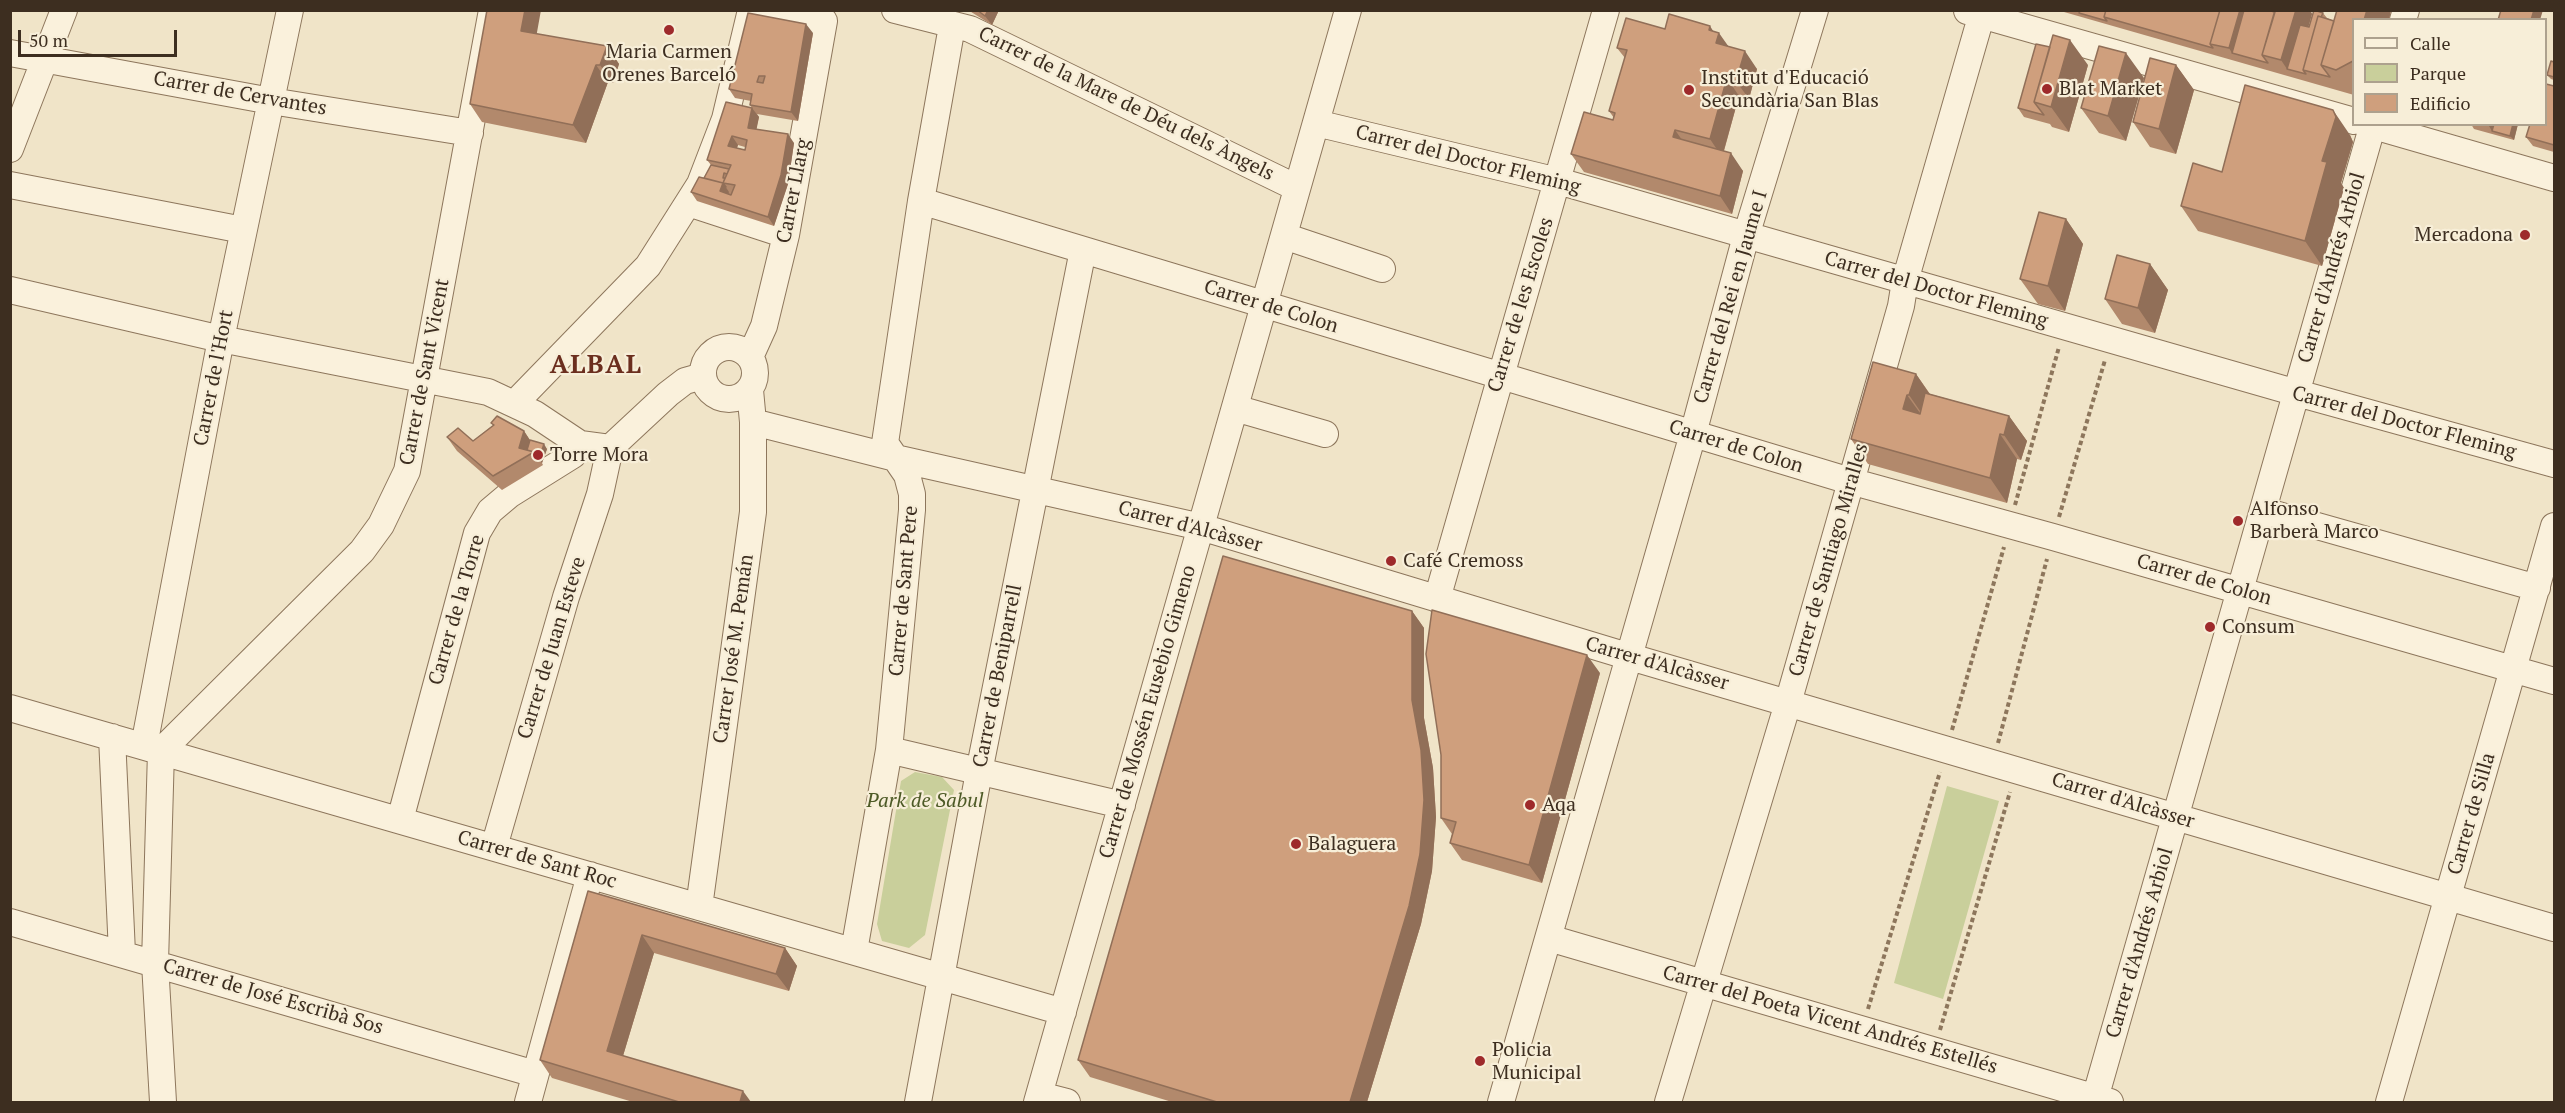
<!DOCTYPE html>
<html>
<head>
<meta charset="utf-8">
<style>
	body { margin:0 }
	#map { position:relative; width:2565px; height:1113px; overflow:hidden; background:#f0e4c8; font-family:"PT Serif",serif }
	canvas { display:block }
	.frame { position:absolute; inset:0; border:12px solid #3d2e20; pointer-events:none }
	.legend { position:absolute; left:2352px; top:18px; width:195px; height:108px; box-sizing:border-box; background:#f7eed8; border:2px solid #ada18e; margin:0; padding:8px 10px; list-style:none; font-size:18px; color:#3d2e20 }
	.legend li { display:flex; align-items:center; gap:12px; height:30px }
	.legend b { width:30px; border:2px solid #ada18e }
	.scale { position:absolute; left:18px; top:30px; width:159px; height:27px; box-sizing:border-box; border:3px solid #3d2e20; border-top:0; padding-left:8px; font-size:18px; line-height:21px; white-space:nowrap; color:#3d2e20; -webkit-text-stroke:4px #f7eed8; paint-order:stroke }
</style>
</head>
<body>
<div id="map">
<canvas width="2565" height="1113"></canvas>
<div class="frame"></div>
<ul class="legend">
<li><b style="height:8px;background:#faf1dc"></b>Calle</li>
<li><b style="height:16px;background:#c9cf9b"></b>Parque</li>
<li><b style="height:16px;background:#cf9f7d"></b>Edificio</li>
</ul>
<div class="scale">50 m</div>
</div>
<script>
const ctx = document.querySelector('canvas').getContext('2d');
ctx.lineJoin = 'round';
function fill(path, color) { ctx.fillStyle = color; ctx.fill(path, 'evenodd'); }
const poly = rows => new Path2D(rows.map(r => 'M' + r).join(''));
function strokePath(path, color, width, dash) { ctx.strokeStyle = color; ctx.lineWidth = width; ctx.lineCap = dash ? 'butt' : 'round'; ctx.setLineDash(dash || []); ctx.stroke(path); }
function label(font, color, halo, rows, align = 'center') {
  ctx.font = font + ' "PT Serif",serif'; ctx.lineWidth = 4.5; ctx.setLineDash([]); ctx.textBaseline = 'middle'; ctx.strokeStyle = halo; ctx.fillStyle = color; for (const [text, x, y, turn = 0] of rows) {
    ctx.save(); ctx.translate(x, y); ctx.rotate((+turn || 0) * Math.PI / 180); ctx.textAlign = isNaN(turn) ? turn : align; if (halo) ctx.strokeText(text, 0, 0); ctx.fillText(text, 0, 0); ctx.restore();
  }
}
const green = poly([
	[915,772,942,777,954,790,925,935,909,948,882,941,877,924,901,781],
	[1947,786,1999,801,1943,999,1894,983]
]);
const path = poly([
	[2015,505,2059,347],
	[2059,517,2105,360],
	[1952,730,2004,547],
	[1998,743,2047,559],
	[1868,1009,1940,772],
	[1940,1030,2010,792]
]);
const minor = poly([
	[767,10,824,21],
	[895,10,970,29,1297,188],
	[1967,11,2354,121],
	[2403,20,2406,10],
	[10,53,271,101,470,133],
	[1316,123,1558,181,2297,393,2554,464],
	[2367,124,2554,178],
	[10,149,64,10],
	[10,185,243,230],
	[921,201,1850,481,2053,537,2554,681],
	[688,203,786,235],
	[1284,236,1382,269],
	[10,290,221,339,488,392,535,414,580,444,610,448],
	'703 373a26 26 0 1 1 52 0a26 26 0 1 1-52 0Z',
	[750,357,764,326,786,235,824,21],
	[515,403,648,266,700,184,725,119,751,10],
	[1235,408,1325,434],
	[753,422,895,458,1201,527,1627,656,2554,928],
	[610,448,668,394,685,381,703,376],
	[2264,511,2537,588],
	[1437,599,1606,10],
	[10,708,1063,1012],
	[112,737,122,953],
	[144,746,221,339,290,10],
	[889,750,1122,805],
	[161,751,362,551,381,525,407,471,492,10],
	[161,751,155,963,163,1102],
	[400,820,477,533,490,511,509,495,573,455,580,444],
	[494,847,566,597,600,494,610,448],
	[699,907,753,512,753,422,750,390],
	[10,922,535,1074],
	[1549,938,2110,1102],
	[854,951,889,750,912,510,912,494,907,475,885,443,921,201,952,26],
	[1040,1095,1067,1102],
	[528,1102,590,875],
	[918,1102,979,772,1083,250],
	[1037,1102,1348,10],
	[1501,1102,1693,434,1746,236,1815,10],
	[1668,1102,1788,703,1901,306,1905,281,1983,10],
	[2094,1102,2373,124],
	[2389,1102,2554,526]
]);
const wall = poly([
	[968,10,999,10,992,25],
	[2057,10,2266,10,2275,12,2275,10,2310,10,2312,14,2308,27,2309,27,2323,13,2327,18,2334,21,2337,10,2391,10,2389,20,2354,20,2354,95],
	[1665,29,1713,31,1728,46,1757,69,1749,99,1739,96,1724,151,1743,171,1732,214,1584,172,1571,154,1613,120,1614,118,1609,111,1625,58,1617,48],
	[813,33,798,121,757,114,759,117,756,129,794,143,788,184,774,226,697,201,691,192,704,178,711,165,707,160,752,108,750,105,751,101,735,98,729,89],
	[738,145,745,147,745,150,737,148],
	[536,34,607,46,619,64,613,83,608,82,586,143,482,122,470,104],
	[2554,62,2554,80,2551,79,2547,75],
	[2088,65,2069,132,2052,127,2050,124,2024,117,2018,108],
	[2176,65,2194,90,2176,154,2150,147,2133,122],
	[2144,78,2126,141,2099,133,2081,108],
	[2554,86,2554,152,2533,146,2526,137],
	[2471,124,2518,124,2514,140,2474,129],
	[2350,135,2353,142,2341,183,2344,188,2322,266,2198,231,2181,206,2222,172],
	[2066,219,2083,244,2065,311,2038,304,2020,279],
	[2150,264,2168,290,2155,333,2122,324,2105,299],
	[1916,374,1930,394,2009,416,2027,441,2021,460,2017,459,2007,503,1868,464,1851,439],
	[491,423,524,431,530,440,547,449,542,463,543,465,502,490,457,451,447,437,473,441,493,425],
	[1412,611,1424,628,1424,718,1433,768,1436,817,1432,871,1421,924,1367,1102,1172,1102,1090,1077,1078,1060],
	[1600,673,1542,883,1462,860,1450,843,1452,834,1441,818],
	[588,891,785,948,797,966,789,991,654,953,623,1056,751,1102,633,1102,552,1078,540,1060]
]);
const shadedWall = poly([
	[525,10,541,10,534,49,521,31],
	[988,10,999,10,992,25,985,16],
	[2240,10,2253,10,2232,53,2229,48],
	[2296,10,2310,10,2312,14,2296,71,2287,69,2281,60],
	[2367,10,2391,10,2389,20,2364,20],
	[2534,10,2543,10,2540,20,2531,20],
	[806,24,813,33,798,121,791,112],
	[1710,26,1717,37,1719,33,1731,50,1716,43,1709,30],
	[2070,40,2088,65,2069,132,2051,107],
	[607,46,619,64,613,83,600,65],
	[1745,51,1757,69,1749,99,1736,81],
	[2126,53,2144,78,2126,141,2108,116],
	[596,65,608,82,586,143,573,125],
	[2176,65,2194,90,2176,154,2159,129],
	[1727,78,1739,96,1722,157,1710,139],
	[752,108,759,117,755,137,748,128],
	[2333,110,2350,135,2353,142,2341,183,2344,188,2322,266,2305,241],
	[2489,124,2498,124,2492,131,2489,126],
	[2513,124,2518,124,2514,140,2510,136],
	[1675,130,1687,147,1673,137],
	[788,134,794,143,788,184,774,226,768,217],
	[732,136,738,145,734,155,728,146],
	[1731,153,1743,171,1732,214,1720,196],
	[723,183,729,192,726,201,720,191],
	[2066,219,2083,244,2065,311,2048,286],
	[2150,264,2168,290,2155,333,2138,308],
	[1916,374,1933,399,1927,421,1909,395],
	[1907,395,1925,420,1903,409],
	[2009,416,2027,441,2021,460,2004,435],
	[524,431,533,445,530,454,519,448],
	[2000,434,2017,459,2007,503,1990,478],
	[544,444,547,449,542,463,539,459],
	[1412,611,1424,628,1424,718,1433,768,1436,817,1432,871,1421,924,1367,1102,1350,1102,1412,700],
	[1587,655,1600,673,1542,883,1529,865],
	[642,935,654,953,619,1069,607,1051],
	[785,948,797,966,789,991,776,974],
	[743,1091,751,1102,740,1102]
]);
const building = poly([
	[487,10,525,10,521,31,607,46,600,65,596,65,573,125,470,104,487,10],
	[977,10,988,10,985,16,977,10],
	[2080,10,2106,10,2104,17,2107,21,2079,13,2080,10],
	[2106,10,2185,11,2220,10,2210,44,2213,48,2104,17,2106,10],
	[2220,10,2240,10,2229,48,2210,44,2220,10],
	[2244,10,2266,10,2275,12,2262,55,2268,63,2232,53,2244,10],
	[2275,10,2296,10,2281,60,2262,55,2275,10],
	[2314,10,2323,13,2321,17,2318,16,2303,70,2306,74,2287,69,2300,25,2309,27,2314,10],
	[2337,10,2367,10,2364,20,2354,20,2353,61,2336,70,2321,65,2337,10],
	[2501,10,2534,10,2531,20,2498,20,2501,10],
	[748,13,806,24,791,112,750,105,752,94,729,89,748,13],
	[759,76,765,76,763,83,757,82,759,76],
	[1669,14,1710,26,1709,30,1719,33,1716,43,1745,51,1736,81,1727,78,1710,139,1675,130,1673,137,1731,153,1720,196,1571,154,1584,112,1613,120,1615,113,1609,111,1627,50,1617,48,1626,18,1665,29,1669,14],
	[2318,16,2334,21,2321,65,2330,77,2303,70,2318,16],
	[2053,35,2070,40,2051,107,2034,102,2053,35],
	[2036,44,2050,47,2034,102,2044,115,2018,108,2036,44],
	[2099,46,2126,53,2108,116,2081,108,2099,46],
	[2150,58,2176,65,2159,129,2133,122,2150,58],
	[2551,61,2554,62,2554,77,2547,75,2551,61],
	[2546,84,2554,86,2554,145,2526,137,2530,124,2546,124,2546,84],
	[2245,85,2333,110,2336,117,2322,161,2327,162,2305,241,2181,206,2193,163,2222,172,2245,85],
	[726,102,752,108,748,128,788,134,781,175,768,217,691,192,699,177,723,183,720,191,731,195,735,185,723,183,731,165,707,160,726,102],
	[732,136,747,140,745,150,728,146,732,136],
	[2494,124,2513,124,2510,136,2492,131,2494,124],
	[711,165,729,169,727,174,724,173,723,178,725,178,723,183,726,187,723,183,704,178,711,165],
	[2039,212,2066,219,2048,286,2020,279,2039,212],
	[2117,255,2150,264,2138,308,2105,299,2117,255],
	[1873,362,1916,374,1909,395,1907,395,1903,409,1920,414,1925,393,2009,416,2004,435,2000,434,1990,478,1851,439,1873,362],
	[497,416,524,431,519,448,534,452,493,476,447,437,458,428,473,441,494,425,491,423,497,416],
	[530,440,544,444,539,459,534,452,527,450,530,440],
	[1223,556,1412,611,1412,700,1421,750,1424,800,1420,854,1409,906,1350,1102,1217,1102,1078,1060,1223,556],
	[1432,610,1587,655,1529,865,1450,843,1456,822,1441,818,1441,755,1426,654,1432,610],
	[588,891,785,948,776,974,642,935,607,1051,743,1091,740,1102,679,1102,540,1060,588,891]
]);
const markers = [
	[669,30,6,"#9e2a2b"],
	[2047,89,6,"#9e2a2b"],
	[1689,90,6,"#9e2a2b"],
	[2525,235,6,"#9e2a2b"],
	[538,455,6,"#9e2a2b"],
	[2238,521,6,"#9e2a2b"],
	[1391,561,6,"#9e2a2b"],
	[2210,627,6,"#9e2a2b"],
	[1530,805,6,"#9e2a2b"],
	[1296,844,6,"#9e2a2b"],
	[1480,1061,6,"#9e2a2b"]
];
const poiNames = [
	["Maria Carmen",669,52,"center"],
	["Orenes Barceló",669,75,"center"],
	["Institut d'Educació",1701,78],
	["Secundària San Blas",1701,101],
	["Blat Market",2059,89],
	["Mercadona",2513,235,"right"],
	["Torre Mora",550,455],
	["Alfonso",2250,509],
	["Barberà Marco",2250,532],
	["Café Cremoss",1403,561],
	["Consum",2222,627],
	["Aqa",1542,805],
	["Balaguera",1308,844],
	["Policia",1492,1050],
	["Municipal",1492,1073]
];
const streetNames = [
	["Carrer de Cervantes",240,94,10],
	["Carrer de la Mare de Déu dels Àngels",1126,104,26],
	["Carrer del Doctor Fleming",1468,160,14],
	["Carrer Llarg",794,191,-79],
	["Carrer d'Andrés Arbiol",2332,268,-74],
	["Carrer del Doctor Fleming",1936,290,16],
	["Carrer del Rei en Jaume I",1731,297,-74],
	["Carrer de les Escoles",1521,305,-73],
	["Carrer de Colon",1271,307,17],
	["Carrer de Sant Vicent",425,372,-79],
	["Carrer de l'Hort",214,378,-79],
	["Carrer del Doctor Fleming",2404,423,15],
	["Carrer de Colon",1736,447,17],
	["Carrer d'Alcàsser",1190,527,15],
	["Carrer de Santiago Miralles",1829,560,-74],
	["Carrer de Colon",2204,580,16],
	["Carrer de Sant Pere",904,591,-85],
	["Carrer de la Torre",457,610,-74],
	["Carrer de Juan Esteve",552,648,-73],
	["Carrer José M. Pemán",734,649,-82],
	["Carrer d'Alcàsser",1657,664,16],
	["Carrer de Beniparrell",998,676,-79],
	["Carrer de Mossén Eusebio Gimeno",1148,712,-74],
	["Carrer d'Alcàsser",2123,801,17],
	["Carrer de Silla",2472,814,-74],
	["Carrer de Sant Roc",537,860,16],
	["Carrer d'Andrés Arbiol",2140,943,-74],
	["Carrer de José Escribà Sos",273,997,16],
	["Carrer del Poeta Vicent Andrés Estellés",1830,1020,16]
];
const parkNames = [
	["Park de Sabul",925,801]
];
const districtNames = [
	["ALBAL",596,366]
];
fill(green, '#c9cf9b');
strokePath(minor, '#8d765c', 28);
strokePath(path, '#8d765c', 4, [4.5, 3]);
strokePath(minor, '#faf1dc', 26);
fill(wall, '#b2896c');
fill(shadedWall, '#916f58');
fill(building, '#cf9f7d');
strokePath(building, '#916f58', 1.5);
for (const [x, y, r, color] of markers) { const dot = new Path2D(); dot.arc(x, y, r, 0, 2 * Math.PI); ctx.fillStyle = color; ctx.fill(dot); strokePath(dot, '#f7eed8', 2); }
label('20px', '#3d2e20', '#f7eed8', poiNames, 'left');
label('20px', '#3d2e20', '#f7eed8', streetNames);
label('italic 20px', '#4d5a26', '#f7eed8', parkNames);
ctx.letterSpacing = '1.5px';
label('bold 26px', '#6b2e1e', '#f7eed8', districtNames);
ctx.letterSpacing = '0px';
</script>
</body>
</html>
